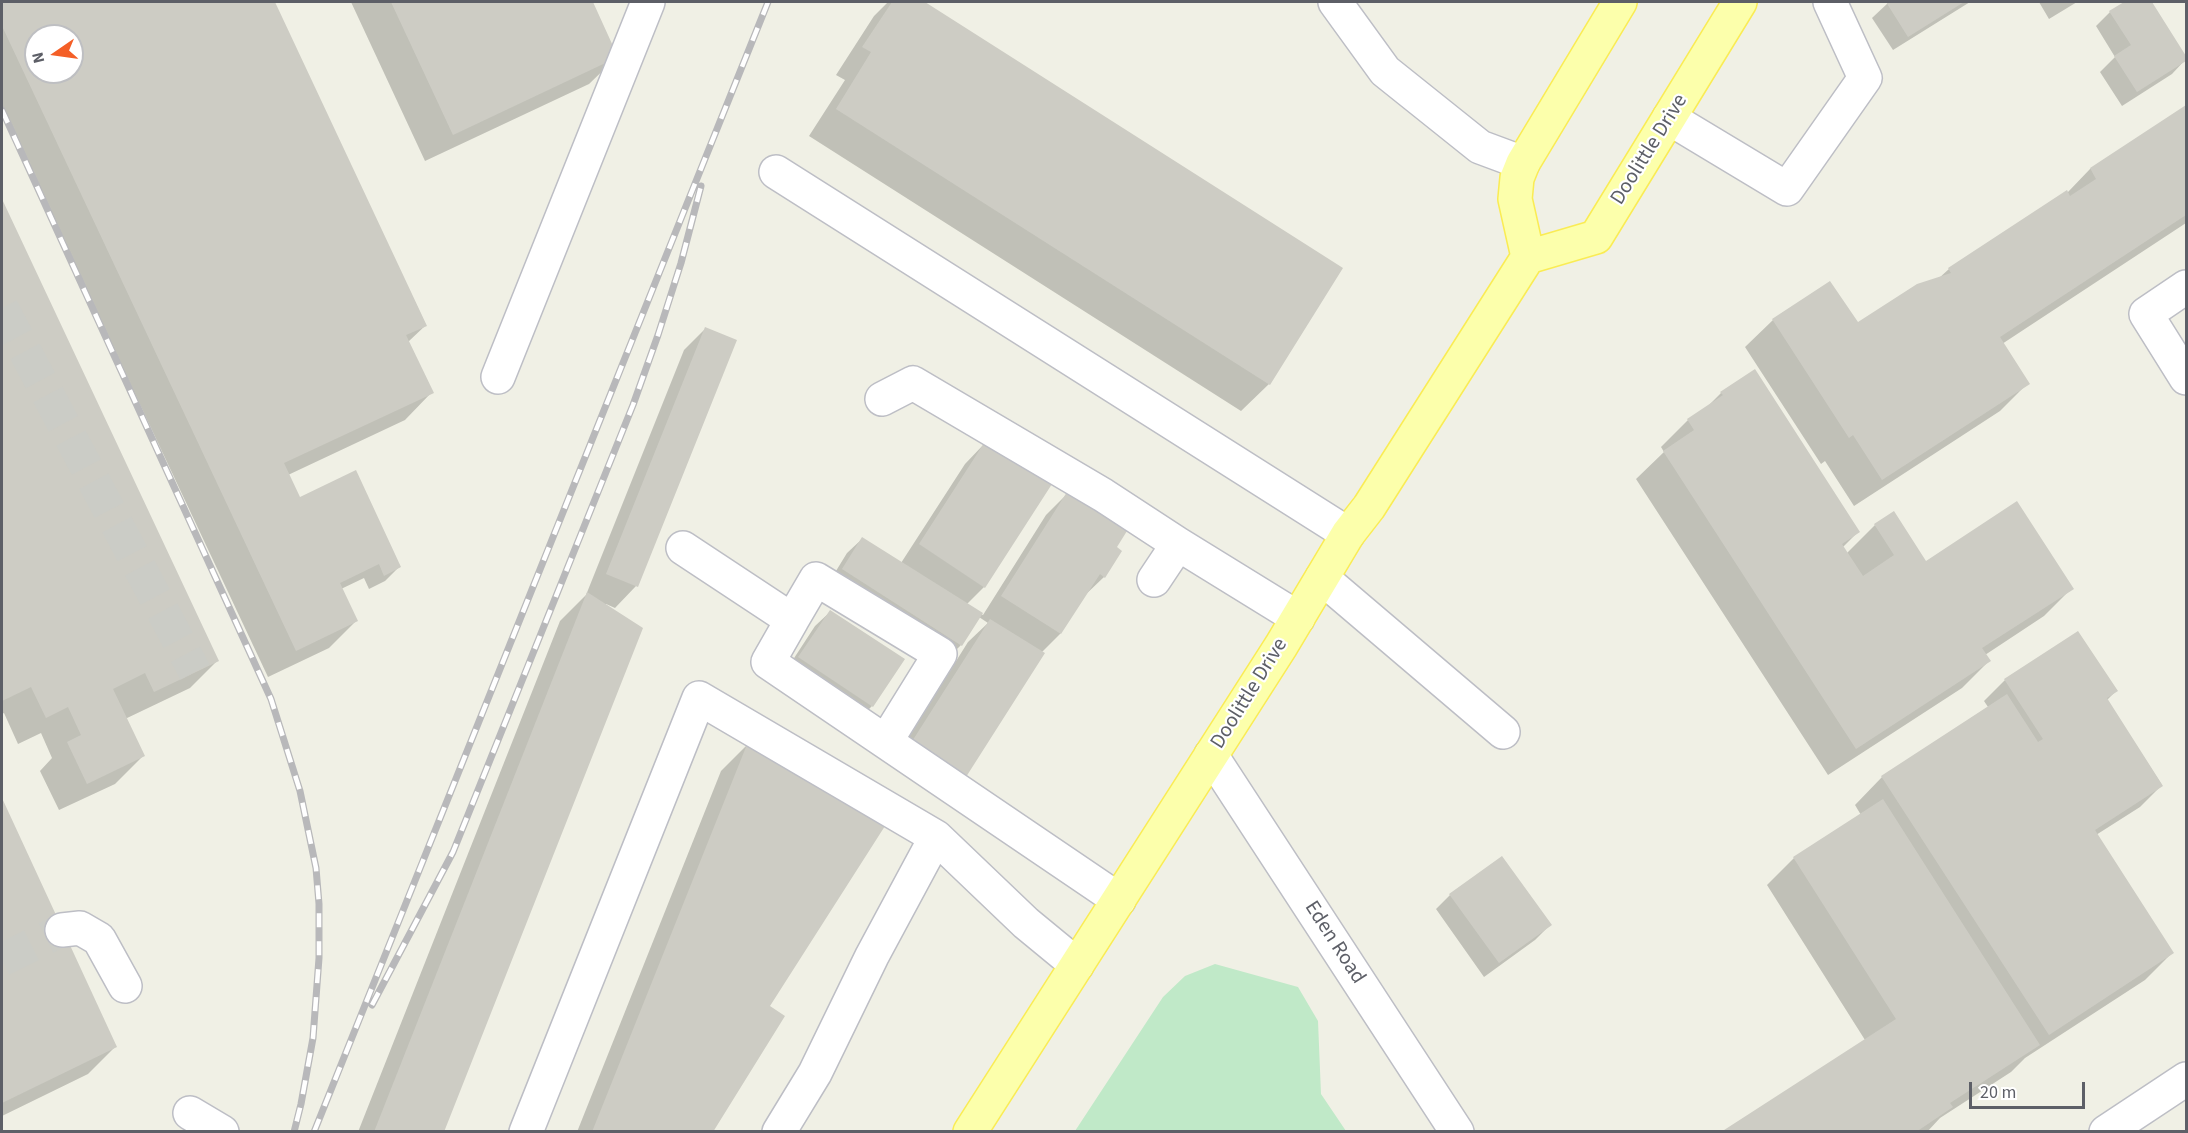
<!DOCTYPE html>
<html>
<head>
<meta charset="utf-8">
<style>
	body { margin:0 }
	#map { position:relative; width:2188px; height:1133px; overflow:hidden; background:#f0f0e5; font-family:"Source Sans 3",sans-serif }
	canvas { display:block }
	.frame { position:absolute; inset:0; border:3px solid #5d5f67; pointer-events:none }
	.north { position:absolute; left:24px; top:24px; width:60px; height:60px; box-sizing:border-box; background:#fff; border:2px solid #bebfc2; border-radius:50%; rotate:257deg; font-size:16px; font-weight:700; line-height:24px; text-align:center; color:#5d5f67 }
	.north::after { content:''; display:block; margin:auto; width:21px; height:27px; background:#f45f27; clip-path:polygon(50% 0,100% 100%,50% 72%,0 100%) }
	.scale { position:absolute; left:1969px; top:1082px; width:116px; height:27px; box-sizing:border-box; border:3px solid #5d5f67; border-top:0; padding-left:8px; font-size:18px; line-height:21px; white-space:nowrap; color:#5d5f67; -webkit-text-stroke:4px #fff; paint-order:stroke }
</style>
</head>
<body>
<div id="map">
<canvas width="2188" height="1133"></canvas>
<div class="frame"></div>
<div class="north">N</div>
<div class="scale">20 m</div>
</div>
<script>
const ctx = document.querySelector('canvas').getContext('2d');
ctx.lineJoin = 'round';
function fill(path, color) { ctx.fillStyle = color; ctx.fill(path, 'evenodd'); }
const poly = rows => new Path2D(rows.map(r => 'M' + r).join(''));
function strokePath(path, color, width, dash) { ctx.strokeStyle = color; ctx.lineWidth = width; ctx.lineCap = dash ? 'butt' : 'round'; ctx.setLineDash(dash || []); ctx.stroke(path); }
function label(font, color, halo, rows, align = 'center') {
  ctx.font = font + ' "Source Sans 3",sans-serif'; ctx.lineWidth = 4.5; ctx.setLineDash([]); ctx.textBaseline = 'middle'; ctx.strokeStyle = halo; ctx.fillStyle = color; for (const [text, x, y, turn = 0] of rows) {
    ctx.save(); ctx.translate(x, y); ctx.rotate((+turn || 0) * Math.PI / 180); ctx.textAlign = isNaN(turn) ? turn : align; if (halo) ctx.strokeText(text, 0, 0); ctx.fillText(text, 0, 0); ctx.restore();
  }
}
const green = poly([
	[1215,964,1298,987,1318,1021,1321,1094,1346,1131,1075,1131,1163,997,1185,976]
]);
const shadow = poly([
	[2,2,273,2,426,325,408,342,432,392,405,420,288,475,299,499,399,567,385,581,369,589,364,578,341,589,356,621,329,648,268,677,2,111],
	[36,36,72,36,72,72,36,72],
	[351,2,591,2,617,57,589,84,425,161],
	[888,2,922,2,1341,269,1269,384,1241,411,809,136,845,80,836,75,874,16],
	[1889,2,1970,2,1893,50,1872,18],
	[2039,2,2077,2,2049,19],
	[2127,2,2151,2,2186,59,2172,74,2122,106,2100,72,2115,57,2096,26,2110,12],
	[2186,106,2186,223,2002,344,2028,383,2000,411,1854,506,1825,461,1821,464,1745,347,1773,320,1830,283,1857,324,1939,278,1949,269,2068,192,2090,169],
	[2,202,217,661,190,688,125,719,143,756,115,784,59,810,40,771,52,758,41,733,18,744,4,713,2,714],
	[705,329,636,586,615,608,606,604,605,606,443,1132,358,1132,560,621,586,595,684,350],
	[1755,372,1858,532,1842,548,1846,554,1875,525,1926,563,2072,588,2044,616,1985,655,1989,661,1962,688,1828,775,1636,479,1664,452,1661,447,1688,420,1707,407,1721,393],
	[986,442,984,587,966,605,983,615,1046,515,1067,494,1114,548,1104,577,1082,598,1060,634,1041,653,891,765,968,642,988,623,979,617,961,645,947,659,828,584,847,553,862,539,901,563,965,464],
	[830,612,872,706,858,720,785,672,815,626],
	[2005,680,2116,691,2107,700,2162,785,2140,807,2096,835,2172,953,2145,980,2025,1058,2011,1072,1940,1118,1927,1132,1723,1132,1865,1040,1767,885,1794,858,1861,815,1855,805,1882,777,1988,707,1984,701],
	[748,744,768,1007,711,1132,577,1132,721,771],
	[2,801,115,1047,88,1074,2,1116],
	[1450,895,1550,925,1535,940,1484,977,1436,909]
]);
const building = poly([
	[2,2,275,2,427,326,406,335,434,393,284,463,300,497,356,470,401,567,384,576,379,564,340,583,358,621,296,651,2,26],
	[36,36,72,36,72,72,36,72],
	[391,2,593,2,618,57,453,135],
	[892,2,925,2,1343,268,1270,385,836,109,871,52,862,47],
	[1886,2,1964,2,1908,37],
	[2124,2,2152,2,2186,56,2186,61,2137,92,2114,56,2131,45,2109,11],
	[2186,105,2186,215,2000,337,2030,384,1882,480,1853,435,1849,438,1772,319,1830,281,1858,322,1917,284,1951,273,1948,268,2067,190,2070,196,2096,179,2090,168],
	[2,199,219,661,154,692,145,673,113,689,145,756,87,784,67,742,81,735,68,707,46,718,31,687,2,701],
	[705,327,737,340,638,587,606,574],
	[1755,369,1860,532,1842,544,1863,576,1894,555,1874,524,1894,511,1926,561,2017,501,2074,589,1982,648,1991,661,1856,749,1663,451,1694,430,1687,419,1723,395,1720,392],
	[986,440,1052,484,985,588,919,544],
	[1067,492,1127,531,1117,547,1122,551,1105,578,1100,574,1061,634,1001,596],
	[862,537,983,613,962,646,842,569],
	[587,592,643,628,444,1132,374,1132],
	[830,610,905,659,873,707,798,657],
	[990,619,1045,653,966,777,911,743],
	[2078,631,2118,691,2107,698,2163,786,2095,830,2174,953,2049,1035,1881,776,2007,694,2038,742,2043,739,2004,679],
	[748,742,885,826,770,1006,785,1016,713,1132,592,1132],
	[2,798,117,1047,2,1103],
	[1883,799,2040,1045,1950,1103,1953,1107,1916,1132,1721,1132,1896,1019,1793,857],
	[1502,856,1552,925,1499,963,1449,894]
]);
const minorTunnel = poly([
	[2,308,195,672],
	[2,960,62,930]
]);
const minor = poly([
	[1335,2,1385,71,1480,147,1523,163],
	[1669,118,1787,189,1865,78,1830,2],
	[776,172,1348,534],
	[2186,287,2146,314,2186,378],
	[498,377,648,2],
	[882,399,913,383,1103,495,1178,544],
	[683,548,792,620,768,662,1119,900],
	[1322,578,1503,732],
	[1154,580,1178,544,1298,618],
	[792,620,816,579,940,654,886,741],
	[1211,755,1457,1132],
	[62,930,80,928,99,939,125,986],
	[190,1113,222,1132],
	[526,1132,699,698,936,837,1026,923,1077,965],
	[779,1132,815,1073,872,956,936,837],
	[2106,1132,2186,1079]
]);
const major = poly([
	[1528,257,1515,199,1517,178,1523,163,1620,2],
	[970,1132,1281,646,1348,534,1369,507,1528,257,1596,237,1740,2]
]);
const rail = poly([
	[2,110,271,699,300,791,316,868,319,904,319,958,313,1038,301,1104,294,1132],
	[372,1005,453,852,633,405,658,335,681,263,701,186],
	[314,1132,768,2]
]);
const streetNames = [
	["Doolittle Drive",1650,150,-58],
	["Doolittle Drive",1250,694,-58],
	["Eden Road",1334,943,57]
];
fill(green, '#c0e9c8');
fill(shadow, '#0003');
fill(building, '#cdccc4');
strokePath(minorTunnel, '#cbccc6', 33, [33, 16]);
strokePath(minor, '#bdbec5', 36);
strokePath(major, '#faec54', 36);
strokePath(minor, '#fff', 33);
strokePath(major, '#fcffab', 33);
strokePath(rail, '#b8b8ba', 7);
strokePath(rail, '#fff', 4.5, [14]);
label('21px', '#5d5f67', '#fff', streetNames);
</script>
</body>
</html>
